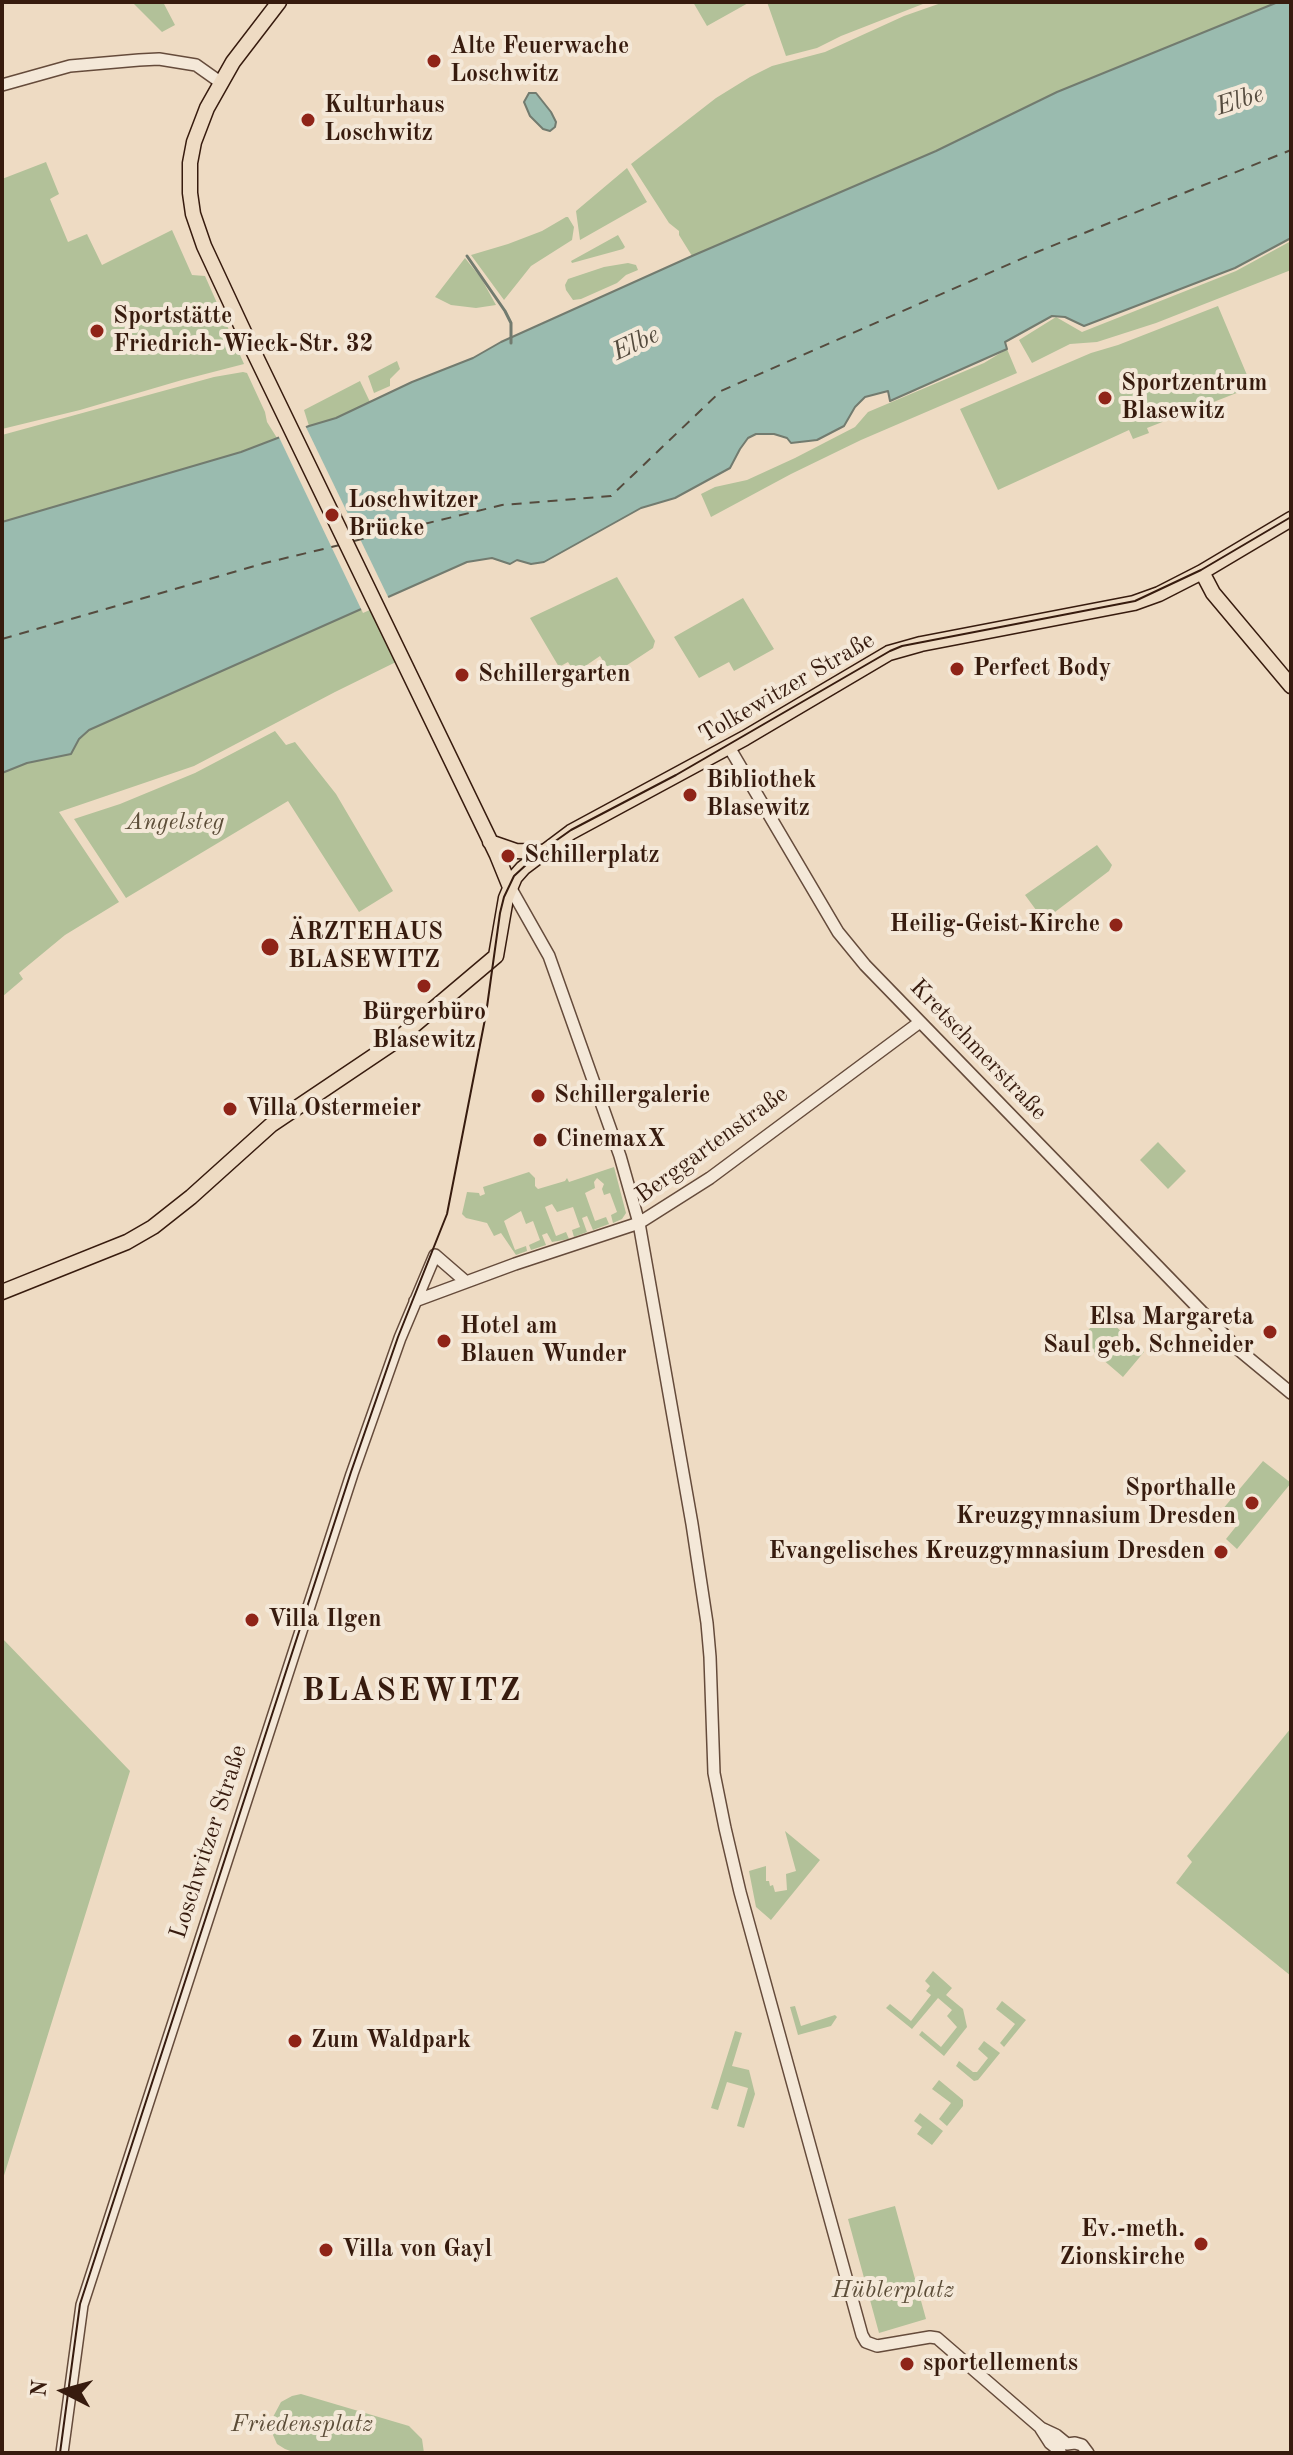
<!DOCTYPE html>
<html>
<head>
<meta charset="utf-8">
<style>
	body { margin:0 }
	#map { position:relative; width:1293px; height:2455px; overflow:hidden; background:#eedbc3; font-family:"Old Standard TT",serif }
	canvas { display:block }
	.frame { position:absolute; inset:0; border:4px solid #371b0e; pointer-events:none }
	.north { position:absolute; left:24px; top:2351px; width:80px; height:80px; -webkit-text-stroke:6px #f4e8d8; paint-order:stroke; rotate:276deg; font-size:22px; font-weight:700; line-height:32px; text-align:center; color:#371b0e }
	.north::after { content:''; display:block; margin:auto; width:28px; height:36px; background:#371b0e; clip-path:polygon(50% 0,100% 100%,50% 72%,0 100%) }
</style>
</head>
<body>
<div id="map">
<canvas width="1293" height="2455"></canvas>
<div class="frame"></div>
<div class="north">N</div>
</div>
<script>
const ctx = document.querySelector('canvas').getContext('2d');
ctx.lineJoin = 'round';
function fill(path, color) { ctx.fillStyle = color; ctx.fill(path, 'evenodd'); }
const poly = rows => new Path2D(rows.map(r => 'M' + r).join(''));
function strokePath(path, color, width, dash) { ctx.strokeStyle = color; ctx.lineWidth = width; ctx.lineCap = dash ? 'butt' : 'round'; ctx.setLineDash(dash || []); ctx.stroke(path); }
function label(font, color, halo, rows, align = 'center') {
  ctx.font = font + ' "Old Standard TT",serif'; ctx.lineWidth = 8; ctx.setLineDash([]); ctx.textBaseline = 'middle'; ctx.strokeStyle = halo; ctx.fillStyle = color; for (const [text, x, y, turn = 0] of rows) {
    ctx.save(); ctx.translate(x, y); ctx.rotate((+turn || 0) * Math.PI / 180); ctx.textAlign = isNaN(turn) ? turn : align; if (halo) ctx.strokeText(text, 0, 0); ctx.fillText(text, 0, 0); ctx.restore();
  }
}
const green = poly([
	[132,2,163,2,175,25,162,32],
	[693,2,750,2,707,26],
	[767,2,928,2,841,36,817,48,786,56],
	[944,2,1278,2,1057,92,936,151,692,256,679,235,679,231,669,223,631,164,716,98,750,77,772,66,825,52,904,16],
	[46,162,59,194,50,199,68,242,87,234,102,265,172,230,192,275,205,276,244,364,182,380,80,410,2,429,2,179],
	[627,168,647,202,580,240,576,211],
	[566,217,568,217,574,227,572,240,531,266,504,300,471,255,508,244,542,231],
	[618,235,625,247,623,249,572,263,571,261],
	[1291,241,1291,270,1156,323,1097,342,1070,344,1032,363,1019,340,1056,317,1082,332,1236,271],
	[465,258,481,278,496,305,476,308,451,305,435,297],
	[628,263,636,265,638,270,626,275,617,283,581,299,573,300,566,290,565,285,568,279,604,267],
	[1218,306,1252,387,1147,428,1149,433,1133,439,1129,430,998,490,960,409,1091,353,1118,345],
	[1007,349,1017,373,861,440,791,474,711,517,701,494,715,487,747,480,795,458,855,427,868,412,984,363],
	[397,361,400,369,390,379,390,386,374,393,368,376],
	[243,372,247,373,265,412,267,422,277,438,241,452,2,522,2,435,214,377],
	[360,381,370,402,336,418,309,426,304,410],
	[617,577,655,641,653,648,612,675,600,656,575,673,568,662,559,667,530,618],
	[743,598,774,649,734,671,729,662,699,678,674,637],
	[373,604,398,661,335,692,194,766,59,812,119,902,65,935,19,973,23,979,2,997,2,773,27,763,71,754,79,739,89,730],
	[275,731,286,745,295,742,336,794,393,891,359,912,288,801,126,898,74,819,120,804,195,773],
	[1097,845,1112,865,1109,871,1051,915,1039,914,1025,895],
	[1158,1142,1186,1171,1168,1189,1140,1160],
	[614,1167,626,1213,622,1219,613,1223,611,1215,617,1212,610,1193,604,1195,602,1189,604,1184,597,1178,594,1182,595,1188,585,1193,595,1221,606,1217,609,1224,593,1230,587,1216,582,1218,587,1232,574,1237,572,1230,580,1227,573,1207,557,1212,552,1204,545,1207,556,1236,566,1232,569,1239,552,1242,547,1233,542,1235,546,1245,531,1250,529,1245,540,1240,533,1221,526,1224,521,1211,504,1221,515,1250,526,1246,527,1251,516,1255,501,1233,494,1236,487,1223,466,1218,462,1214,467,1192,479,1193,480,1196,485,1194,483,1187,529,1172,535,1178,535,1186,538,1189,565,1181,567,1178,569,1182],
	[1102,1314,1144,1352,1123,1377,1080,1340],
	[1263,1461,1291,1483,1237,1549,1226,1539,1238,1524,1222,1510],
	[2,1638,130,1771,2,2182],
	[1291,1728,1291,1976,1176,1883,1192,1862,1187,1856],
	[785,1831,820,1860,771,1920,756,1907,749,1871,766,1866,766,1881,769,1881,770,1886,773,1885,775,1892,787,1890,786,1874,796,1871],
	[933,1971,952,1988,946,1995,963,2009,967,2027,944,2056,919,2035,922,2031,941,2047,957,2027,947,2016,952,2010,938,1998,912,2029,886,2008,890,2004,911,2021,931,1995,926,1991,930,1986,925,1981],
	[1002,2001,1026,2020,1004,2047,1000,2043,1015,2024,996,2009],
	[795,2006,801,2026,835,2015,837,2017,831,2026,798,2035,790,2007],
	[735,2031,742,2033,732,2066,749,2070,755,2094,744,2128,737,2126,748,2088,727,2082,718,2110,711,2108],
	[984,2041,1000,2053,978,2080,974,2081,956,2066,959,2061,973,2072,977,2072,988,2058,978,2049],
	[939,2080,963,2100,963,2106,947,2126,939,2119,951,2103,932,2089],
	[920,2113,943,2131,932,2145,917,2134,922,2127,914,2121],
	[895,2206,926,2319,879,2333,848,2219],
	[301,2394,409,2426,422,2439,424,2453,296,2453,285,2449,277,2444,273,2435,273,2417,281,2402,292,2396]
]);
const water = poly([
	[1278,2,1291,2,1291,238,1235,268,1084,326,1065,317,1052,316,1005,342,1007,349,890,401,888,391,865,397,855,407,844,426,817,440,791,443,787,438,774,434,756,434,748,438,740,449,730,468,675,498,641,508,544,562,531,564,517,560,510,564,492,558,467,562,89,730,79,739,71,754,27,763,2,773,2,522,241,452,309,426,336,418,412,382,473,358,501,342,692,256,936,151,1057,92,1278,2],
	[529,93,536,93,551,112,556,122,555,127,550,131,543,129,530,116,524,102,529,93]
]);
const pier = poly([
	[304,423,390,601,363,613,277,433]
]);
const stream = poly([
	[467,256,505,311,511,323,511,343]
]);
const ferry = poly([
	[354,541,502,505,611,496,721,391,1037,252,1291,150],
	[2,639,265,563,340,545]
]);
const minor = poly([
	[2,85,70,66,139,60,159,59,196,65,220,82],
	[729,747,838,932,865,965,1239,1350,1291,1393],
	[510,887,549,956,620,1156,639,1223,692,1524,707,1623,710,1657,714,1773,725,1828,740,1892,862,2335,866,2342,877,2346,930,2337,937,2338,1041,2428,1056,2435,1067,2444,1075,2443,1082,2445,1088,2453],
	[415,1301,515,1264,639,1223,710,1178,920,1022],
	[1041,2429,1050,2443,1060,2451],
	[62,2453,82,2305,352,1474,400,1338,435,1255,465,1281]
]);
const major = poly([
	[279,2,233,62,207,108,194,142,190,163,190,193,193,214,204,246,245,334,497,855,510,887],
	[1202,572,1213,593,1291,686],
	[490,842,516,851,544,852],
	[2,1292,127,1242,153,1227,191,1197,271,1125,393,1043,496,956,506,898,515,877,523,868,571,832,745,738,889,653,921,644,1134,603,1159,594,1202,572,1291,519]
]);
const tram = poly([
	[60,2453,80,2304,351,1472,398,1337,447,1214,486,1014,500,913,504,897,514,876,540,852,571,830,676,775,890,651,902,646,1135,601,1201,570,1291,517]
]);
const markers = [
	[434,61,8,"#8f2418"],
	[308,120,8,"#8f2418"],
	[97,331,8,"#8f2418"],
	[1105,398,8,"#8f2418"],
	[332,515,8,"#8f2418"],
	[957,669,8,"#8f2418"],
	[462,675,8,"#8f2418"],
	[690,795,8,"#8f2418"],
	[508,856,8,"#8f2418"],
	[1116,925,8,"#8f2418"],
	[270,947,10,"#8f2418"],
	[424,986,8,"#8f2418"],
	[538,1096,8,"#8f2418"],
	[230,1109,8,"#8f2418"],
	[540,1140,8,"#8f2418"],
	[1270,1332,8,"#8f2418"],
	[444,1341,8,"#8f2418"],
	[1252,1503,8,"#8f2418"],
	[1221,1552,8,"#8f2418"],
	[252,1620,8,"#8f2418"],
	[295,2041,8,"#8f2418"],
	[1201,2244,8,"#8f2418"],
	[326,2250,8,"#8f2418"],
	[907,2364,8,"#8f2418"]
];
const poiNames = [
	["Alte Feuerwache",450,47],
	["Loschwitz",450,75],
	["Kulturhaus",324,106],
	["Loschwitz",324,134],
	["Sportstätte",113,317],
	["Friedrich-Wieck-Str. 32",113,345],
	["Sportzentrum",1121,384],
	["Blasewitz",1121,412],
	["Loschwitzer",348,501],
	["Brücke",348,529],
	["Perfect Body",973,669],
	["Schillergarten",478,675],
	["Bibliothek",706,781],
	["Blasewitz",706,809],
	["Schillerplatz",524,856],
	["Heilig-Geist-Kirche",1100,925,"right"],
	["ÄRZTEHAUS",288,933],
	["BLASEWITZ",288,961],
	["Bürgerbüro",424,1013,"center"],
	["Blasewitz",424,1041,"center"],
	["Schillergalerie",554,1096],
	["Villa Ostermeier",246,1109],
	["CinemaxX",556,1140],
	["Elsa Margareta",1254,1318,"right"],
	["Saul geb. Schneider",1254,1346,"right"],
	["Hotel am",460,1327],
	["Blauen Wunder",460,1355],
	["Sporthalle",1236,1489,"right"],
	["Kreuzgymnasium Dresden",1236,1517,"right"],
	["Evangelisches Kreuzgymnasium Dresden",1205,1552,"right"],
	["Villa Ilgen",268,1620],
	["Zum Waldpark",311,2041],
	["Ev.-meth.",1185,2230,"right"],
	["Zionskirche",1185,2258,"right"],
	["Villa von Gayl",342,2250],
	["sportellements",923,2364]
];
const streetNames = [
	["Tolkewitzer Straße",787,688,-30],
	["Kretschmerstraße",978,1050,46],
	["Berggartenstraße",712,1145,-36],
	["Loschwitzer Straße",209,1842,-72]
];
const parkNames = [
	["Angelsteg",175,823],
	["Hüblerplatz",893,2291],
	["Friedensplatz",302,2425]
];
const waterNames = [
	["Elbe",1240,101,-18],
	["Elbe",636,344,-25]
];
const districtNames = [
	["BLASEWITZ",412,1692]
];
fill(green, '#b2c199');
fill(water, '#9abbaf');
strokePath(water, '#727b6f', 2);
fill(pier, '#eedbc3');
strokePath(stream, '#727b6f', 3);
strokePath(ferry, '#554b3e', 2, [10, 8]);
strokePath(minor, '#654b3b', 14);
strokePath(major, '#371b0e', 17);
strokePath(minor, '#f4e8d8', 11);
strokePath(major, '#eedbc3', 14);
strokePath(tram, '#371b0e', 2);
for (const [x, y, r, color] of markers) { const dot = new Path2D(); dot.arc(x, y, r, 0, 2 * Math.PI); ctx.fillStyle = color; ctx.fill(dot); strokePath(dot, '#f4e8d8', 3); }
label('bold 24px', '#371b0e', '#f4e8d8', poiNames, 'left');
label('24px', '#371b0e', '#f4e8d8', streetNames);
label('italic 24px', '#5c4d38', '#f4e8d8', parkNames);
label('italic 26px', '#554b3e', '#f4e8d8', waterNames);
ctx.letterSpacing = '2px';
label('bold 32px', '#371b0e', '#f4e8d8', districtNames);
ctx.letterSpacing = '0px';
</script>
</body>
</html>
